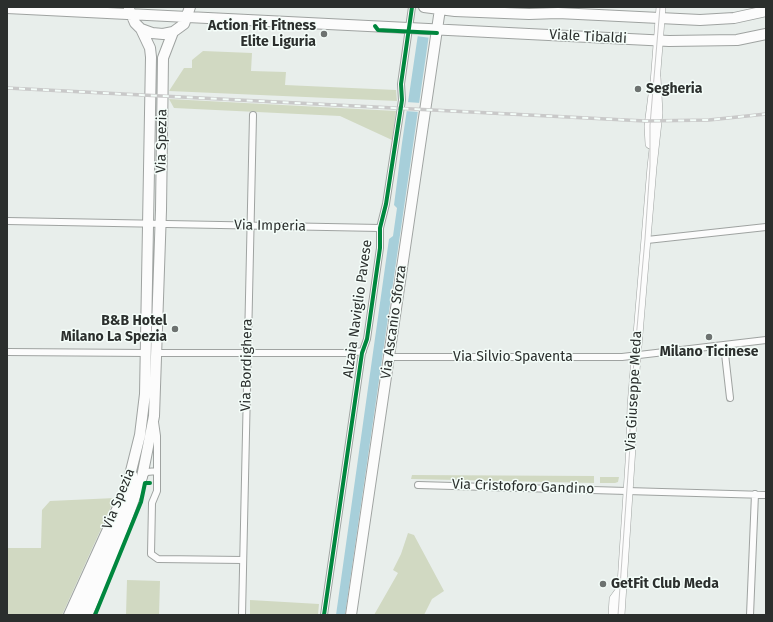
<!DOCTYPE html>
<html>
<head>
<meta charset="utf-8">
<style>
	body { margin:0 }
	#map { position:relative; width:773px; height:622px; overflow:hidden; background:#e8eeeb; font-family:"Fira Sans",sans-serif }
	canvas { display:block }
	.frame { position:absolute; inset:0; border:8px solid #2b2f2d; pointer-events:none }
</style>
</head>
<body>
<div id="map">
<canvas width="773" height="622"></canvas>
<div class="frame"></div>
</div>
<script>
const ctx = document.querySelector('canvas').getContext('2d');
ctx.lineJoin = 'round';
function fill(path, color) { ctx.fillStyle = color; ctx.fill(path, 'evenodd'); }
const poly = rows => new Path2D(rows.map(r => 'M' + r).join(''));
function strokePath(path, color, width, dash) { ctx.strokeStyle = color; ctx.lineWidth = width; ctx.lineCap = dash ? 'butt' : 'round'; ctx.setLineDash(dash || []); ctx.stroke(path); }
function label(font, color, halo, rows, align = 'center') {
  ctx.font = font + ' "Fira Sans",sans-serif'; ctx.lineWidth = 3; ctx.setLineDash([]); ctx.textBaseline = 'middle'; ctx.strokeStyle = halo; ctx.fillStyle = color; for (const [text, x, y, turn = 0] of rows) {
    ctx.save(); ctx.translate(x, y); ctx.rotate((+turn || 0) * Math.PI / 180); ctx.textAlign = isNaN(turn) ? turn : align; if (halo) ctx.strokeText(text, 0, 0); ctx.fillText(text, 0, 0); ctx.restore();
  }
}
const green = poly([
	[203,51,252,53,251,71,286,72,285,85,396,90,397,101,169,91,184,68,192,68,192,60],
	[169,99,396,111,392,140,340,116,174,108],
	[412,475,594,476,594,483,411,479],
	[600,477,619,477,618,482,615,483,600,483],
	[115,498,62,615,7,615,7,548,41,548,42,510,50,501],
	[408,533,414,535,444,591,432,599,424,615,374,615,398,573,393,570,401,554],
	[127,580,160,581,159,615,126,615],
	[250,600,319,604,318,615,250,615]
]);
const water = poly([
	[422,7,433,7,345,615,336,615,389,239,393,236,397,208,394,205,402,143]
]);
const pier = poly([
	[420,7,435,7,431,38,416,36],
	[406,102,421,103,420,112,405,111]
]);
const street = poly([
	[7,221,380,228],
	[647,240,766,227],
	[724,345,730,398],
	[7,352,146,353],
	[157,353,347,353,363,351],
	[389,357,622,357,766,340],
	[155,422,157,436,157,491,152,503,151,554,158,559,243,560],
	[142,477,147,472,157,471],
	[418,485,766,495],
	[242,615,253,115],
	[324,615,362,353,367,339,380,248,380,228,386,204,402,100,401,84,412,7],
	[750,615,755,494]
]);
const secondary = poly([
	[655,83,661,7],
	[650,144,649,126,653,95],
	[613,615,614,599,622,588],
	[620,615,631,447,632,406,652,167,658,113,656,77]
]);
const primary = poly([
	[424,7,455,11,529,14,558,13,700,20,734,18,766,11],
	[7,8,669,41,737,40,766,34],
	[129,9,135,23,141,29,152,33,163,34,173,32,184,24,190,7],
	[128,483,140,435,145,394,151,57,150,48,141,29],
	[69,615,119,505],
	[87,615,110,565,142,477,154,416,161,210,163,58,173,32],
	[351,615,440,9]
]);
const highway = poly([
	[79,615,111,541,132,476]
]);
const tram = poly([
	[618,615,630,446,630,406,645,239,650,166,650,125,660,7]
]);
const rail = poly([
	[7,88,645,121,709,120,766,114]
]);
const cycleway = poly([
	[375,26,378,30,437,33],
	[95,615,141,502,145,483,150,483],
	[324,615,362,353,367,339,380,248,380,228,386,204,402,100,401,84,412,7]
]);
const markers = [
	[324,34,4,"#6d7270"],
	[638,89,4,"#6d7270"],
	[175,329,4,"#6d7270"],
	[709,337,4,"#6d7270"],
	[603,584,4,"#6d7270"]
];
const poiNames = [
	["Action Fit Fitness",316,26],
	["Elite Liguria",316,42],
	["Segheria",646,89,"left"],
	["B&B Hotel",167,321],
	["Milano La Spezia",167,337],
	["Milano Ticinese",709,352,"center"],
	["GetFit Club Meda",611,584,"left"]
];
const streetNames = [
	["Viale Tibaldi",588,37,3],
	["Via Spezia",162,141,-89],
	["Via Imperia",270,226,1],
	["Alzaia Naviglio Pavese",358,309,-82],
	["Via Ascanio Sforza",394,322,-82],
	["Via Silvio Spaventa",513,357],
	["Via Bordighera",247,365,-89],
	["Via Giuseppe Meda",634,391,-87],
	["Via Cristoforo Gandino",523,487,2],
	["Via Spezia",119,499,-68]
];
fill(green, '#d1d9c2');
fill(water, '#a7cfda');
fill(pier, '#e8eeeb');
strokePath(street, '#9fa3a1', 8);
strokePath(secondary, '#9fa3a1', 10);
strokePath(primary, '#9fa3a1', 12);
strokePath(highway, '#9fa3a1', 12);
strokePath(street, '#fcfcfc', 6);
strokePath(secondary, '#fcfcfc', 9);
strokePath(primary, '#fcfcfc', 10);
strokePath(highway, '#fcfcfc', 11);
strokePath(tram, '#c9c9c9', 1);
strokePath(rail, '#c9c9c9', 3.5);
strokePath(rail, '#f4fdf9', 2, [6]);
strokePath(cycleway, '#00873e', 4);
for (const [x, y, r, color] of markers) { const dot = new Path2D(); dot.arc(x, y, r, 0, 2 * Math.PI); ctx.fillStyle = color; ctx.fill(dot); strokePath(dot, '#f4fdf9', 1.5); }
label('bold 14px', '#2b2f2d', '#f4fdf9', poiNames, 'right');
label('14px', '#2b2f2d', '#f4fdf9', streetNames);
</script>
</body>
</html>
